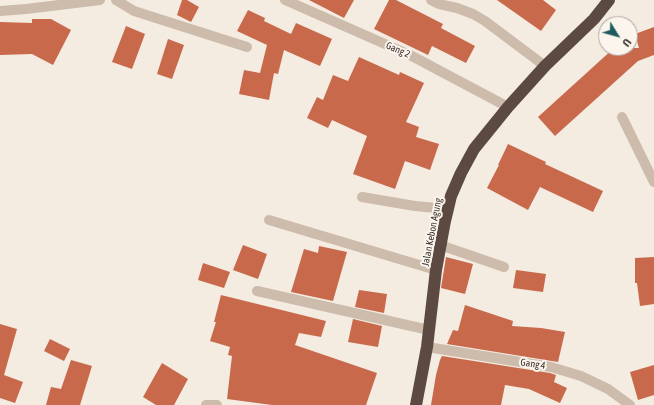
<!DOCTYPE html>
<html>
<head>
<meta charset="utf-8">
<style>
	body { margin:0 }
	#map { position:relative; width:654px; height:405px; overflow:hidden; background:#f4ebe1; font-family:"Asap Condensed",sans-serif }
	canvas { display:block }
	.north { position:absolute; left:598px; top:16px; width:40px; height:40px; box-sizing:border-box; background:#fbf5ee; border:1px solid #aea6a0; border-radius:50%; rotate:127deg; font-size:11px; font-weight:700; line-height:16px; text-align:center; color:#3b302b }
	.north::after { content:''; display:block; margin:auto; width:14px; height:18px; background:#1f5a5e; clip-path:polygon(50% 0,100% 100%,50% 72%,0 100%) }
</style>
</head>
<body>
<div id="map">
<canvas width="654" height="405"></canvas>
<div class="north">U</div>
</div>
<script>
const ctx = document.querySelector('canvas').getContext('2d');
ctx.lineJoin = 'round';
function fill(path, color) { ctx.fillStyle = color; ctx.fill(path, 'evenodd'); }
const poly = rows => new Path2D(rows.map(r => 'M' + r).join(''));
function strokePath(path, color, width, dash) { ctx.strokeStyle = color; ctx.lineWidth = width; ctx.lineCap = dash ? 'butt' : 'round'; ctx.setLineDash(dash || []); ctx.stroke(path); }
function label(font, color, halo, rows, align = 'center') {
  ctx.font = font + ' "Asap Condensed",sans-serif'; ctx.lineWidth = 4; ctx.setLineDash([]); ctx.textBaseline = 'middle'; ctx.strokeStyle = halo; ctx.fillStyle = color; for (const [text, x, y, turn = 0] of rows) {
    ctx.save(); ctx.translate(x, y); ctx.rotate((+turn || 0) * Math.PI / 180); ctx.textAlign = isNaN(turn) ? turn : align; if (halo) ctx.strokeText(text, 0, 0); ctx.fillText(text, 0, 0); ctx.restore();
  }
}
const building = poly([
	[182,0,187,0,199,7,191,22,177,15],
	[309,0,354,0,344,18],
	[389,0,396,0,443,24,441,28,475,46,466,63,432,46,428,55,374,29],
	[497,0,543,0,556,10,541,31],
	[248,10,265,18,264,21,291,34,296,23,332,39,320,66,284,50,278,74,274,73,269,100,239,94,244,70,260,73,267,45,237,31],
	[32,19,51,19,71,30,53,65,32,54,0,55,0,22,32,23],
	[126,26,145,34,132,69,112,62],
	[654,27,654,55,638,61,555,136,538,117,614,48,639,48,635,34],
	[168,39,184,45,172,79,157,74],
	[359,57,399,75,400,72,424,83,406,122,419,127,416,137,439,144,430,170,405,161,395,189,353,174,367,136,332,120,328,128,307,118,317,97,323,100,333,75,348,81],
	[508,144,546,162,545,164,603,191,593,212,540,187,528,210,487,188,499,165,498,165],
	[243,245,267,254,258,279,233,270],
	[319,246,347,252,333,301,291,292,304,249,318,253],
	[446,257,473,264,465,294,441,288],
	[654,257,654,304,640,306,637,283,635,283,635,258],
	[203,263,230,272,224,288,198,280],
	[516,270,546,274,543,292,513,288],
	[359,290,387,294,384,313,355,307],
	[221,295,326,321,321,337,299,333,295,345,377,373,366,405,272,405,227,399,232,356,228,355,230,347,210,341,216,322,214,322],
	[465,305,513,321,512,326,541,328,565,332,558,362,447,344,453,330,458,331],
	[353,319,382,326,378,347,348,342],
	[0,324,17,329,4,375,23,382,15,403,0,398],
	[50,339,70,349,64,361,44,351],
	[442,356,550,373,556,375,554,382,567,388,560,403,529,389,505,385,501,405,431,405,436,375,440,360],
	[71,360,92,366,80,405,46,405,51,387,61,389],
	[162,363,188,379,174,405,156,405,143,397],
	[654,365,654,395,638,400,630,372]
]);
const lane = poly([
	[362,197,415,206,448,209]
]);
const street = poly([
	[116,0,134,11,247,47],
	[285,0,410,55,508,107],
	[431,0,439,4,457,8,473,14,485,21,545,66],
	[0,11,26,9,100,0],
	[622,117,654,182],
	[269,220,436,270],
	[440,245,504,267],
	[257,291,429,330],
	[427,347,551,367,581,376,608,389,630,405],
	[206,405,217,405]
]);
const highway = poly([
	[416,405,427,347,436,270,445,221,451,196,461,173,474,149,508,107,545,66,594,19,609,0]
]);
const streetNames = [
	["Gang 2",398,50,24],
	["Jalan Kebon Agung",432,232,-79],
	["Gang 4",533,364,9]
];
fill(building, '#c8694b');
strokePath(lane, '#cdbbac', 10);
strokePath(street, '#cdbbac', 10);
strokePath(highway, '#5c4a42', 12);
label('10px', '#3b302b', '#fbf5ee', streetNames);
</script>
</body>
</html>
